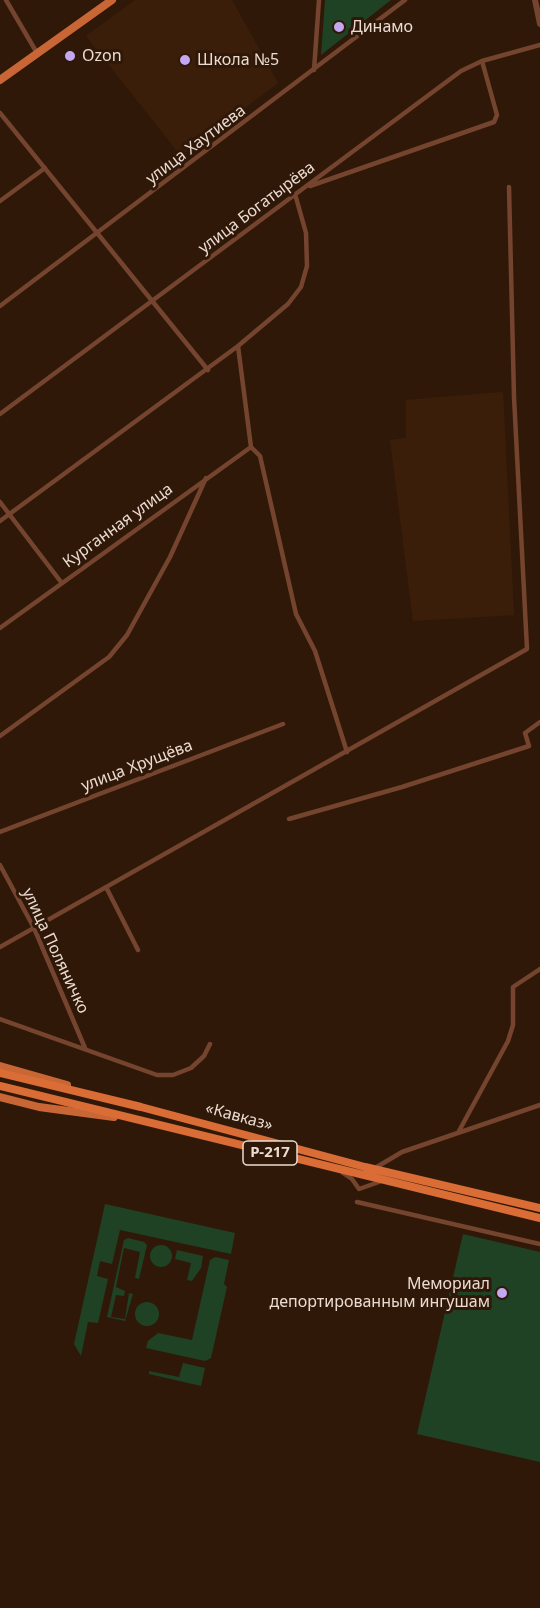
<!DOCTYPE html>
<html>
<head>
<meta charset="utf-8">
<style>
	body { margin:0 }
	canvas { display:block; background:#2f1808 }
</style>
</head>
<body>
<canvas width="540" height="1608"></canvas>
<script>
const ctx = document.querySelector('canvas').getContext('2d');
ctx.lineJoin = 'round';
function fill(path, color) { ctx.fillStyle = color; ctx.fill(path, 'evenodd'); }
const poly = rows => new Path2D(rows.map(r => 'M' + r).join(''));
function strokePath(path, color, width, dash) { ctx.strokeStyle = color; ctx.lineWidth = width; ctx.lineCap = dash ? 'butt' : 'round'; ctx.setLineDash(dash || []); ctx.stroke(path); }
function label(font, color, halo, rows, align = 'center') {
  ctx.font = font + ' "Noto Sans",sans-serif'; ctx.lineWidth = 6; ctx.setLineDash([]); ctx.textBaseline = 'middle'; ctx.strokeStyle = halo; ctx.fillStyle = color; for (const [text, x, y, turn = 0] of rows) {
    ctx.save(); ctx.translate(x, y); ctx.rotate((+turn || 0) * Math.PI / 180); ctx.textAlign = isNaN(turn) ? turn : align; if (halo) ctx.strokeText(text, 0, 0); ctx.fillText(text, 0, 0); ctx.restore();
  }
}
const built = poly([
	[135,0,232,0,278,83,181,156,86,36],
	[503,392,514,615,413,621,390,440,406,438,406,400]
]);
const green = poly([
	[325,0,391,0,321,55],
	[105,1204,235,1233,231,1254,120,1230,112,1264,100,1261,97,1276,108,1279,98,1323,88,1322,81,1356,74,1344],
	[463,1234,540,1252,540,1462,417,1434],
	[128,1238,144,1242,147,1245,139,1279,135,1278,140,1252,124,1248,116,1287,125,1291,124,1296,116,1295,111,1317,125,1319,129,1293,133,1294,125,1321,107,1317,124,1240],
	'150 1256a11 11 0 1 1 22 0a11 11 0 1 1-22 0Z',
	[177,1250,203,1256,201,1268,192,1281,187,1280,191,1263,175,1259],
	[215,1257,229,1260,224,1284,227,1287,211,1358,205,1361,146,1348,148,1341,158,1333,192,1340,210,1260],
	'135 1314a12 12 0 1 1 24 0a12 12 0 1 1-24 0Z',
	[183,1363,205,1368,201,1386,149,1374,149,1371,179,1377]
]);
const minor = poly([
	[6,0,37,53],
	[314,70,319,0],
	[0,113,208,370],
	[310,186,494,122,497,115,482,61],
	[0,201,45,168],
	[0,306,405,0],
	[238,346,288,304,301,287,307,266,306,233,295,194],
	[0,414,461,71,482,61,540,45],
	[0,502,61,582],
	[0,521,238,346,251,447,260,456,296,614,315,651,347,752],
	[0,628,251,447],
	[0,736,109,657,127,635,170,557,206,478],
	[289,819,402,787,529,746,525,733,540,722],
	[0,832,283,724],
	[0,865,34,928,85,1048],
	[106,887,138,950],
	[0,947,527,649,514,397,509,187],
	[0,1019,157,1075,173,1075,191,1068,204,1056,210,1044],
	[459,1131,508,1041,513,1025,513,987,540,969],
	[375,1168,402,1152,540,1105],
	[343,1173,352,1179,359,1189,379,1182],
	[357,1202,540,1244]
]);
const tertiary = poly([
	[535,0,540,24]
]);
const primary = poly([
	[0,80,112,0],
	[0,1066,67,1085],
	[0,1097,39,1107,114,1117]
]);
const trunk = poly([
	[0,1073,141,1107,365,1167,540,1208],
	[0,1086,540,1218]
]);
const markers = [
	[339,27,6,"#c4a7f1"],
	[70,56,6,"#c4a7f1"],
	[185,60,6,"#c4a7f1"],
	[502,1293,6,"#c4a7f1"]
];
const shields = [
	[270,1153,54]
];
const shieldNames = [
	["Р-217",270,1153]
];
const poiNames = [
	["Динамо",351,27],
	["Ozon",82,56],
	["Школа №5",197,60],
	["Мемориал",490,1284,"right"],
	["депортированным ингушам",490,1302,"right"]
];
const streetNames = [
	["улица Хаутиева",196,145,-37],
	["улица Богатырёва",257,208,-37],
	["Курганная улица",118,526,-36],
	["улица Хрущёва",137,766,-21],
	["улица Поляничко",55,951,65],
	["«Кавказ»",239,1117,15]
];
fill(built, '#3b1e09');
fill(green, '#1f4124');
strokePath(minor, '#74442e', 4.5);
strokePath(tertiary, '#74442e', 6);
strokePath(primary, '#c96635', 8);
strokePath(trunk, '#da6c36', 8);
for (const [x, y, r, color] of markers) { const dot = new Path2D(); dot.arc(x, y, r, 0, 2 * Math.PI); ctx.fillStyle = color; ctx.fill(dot); strokePath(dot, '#2f1808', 2); }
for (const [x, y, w] of shields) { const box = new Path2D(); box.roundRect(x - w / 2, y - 12, w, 24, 4.5); ctx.fillStyle = '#2f1808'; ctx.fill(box); strokePath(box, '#ebdbd1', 1.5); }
label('bold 15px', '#ebdbd1', null, shieldNames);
label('16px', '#ebdbd1', '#2f1808', poiNames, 'left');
label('16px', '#ebdbd1', '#2f1808', streetNames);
</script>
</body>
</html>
